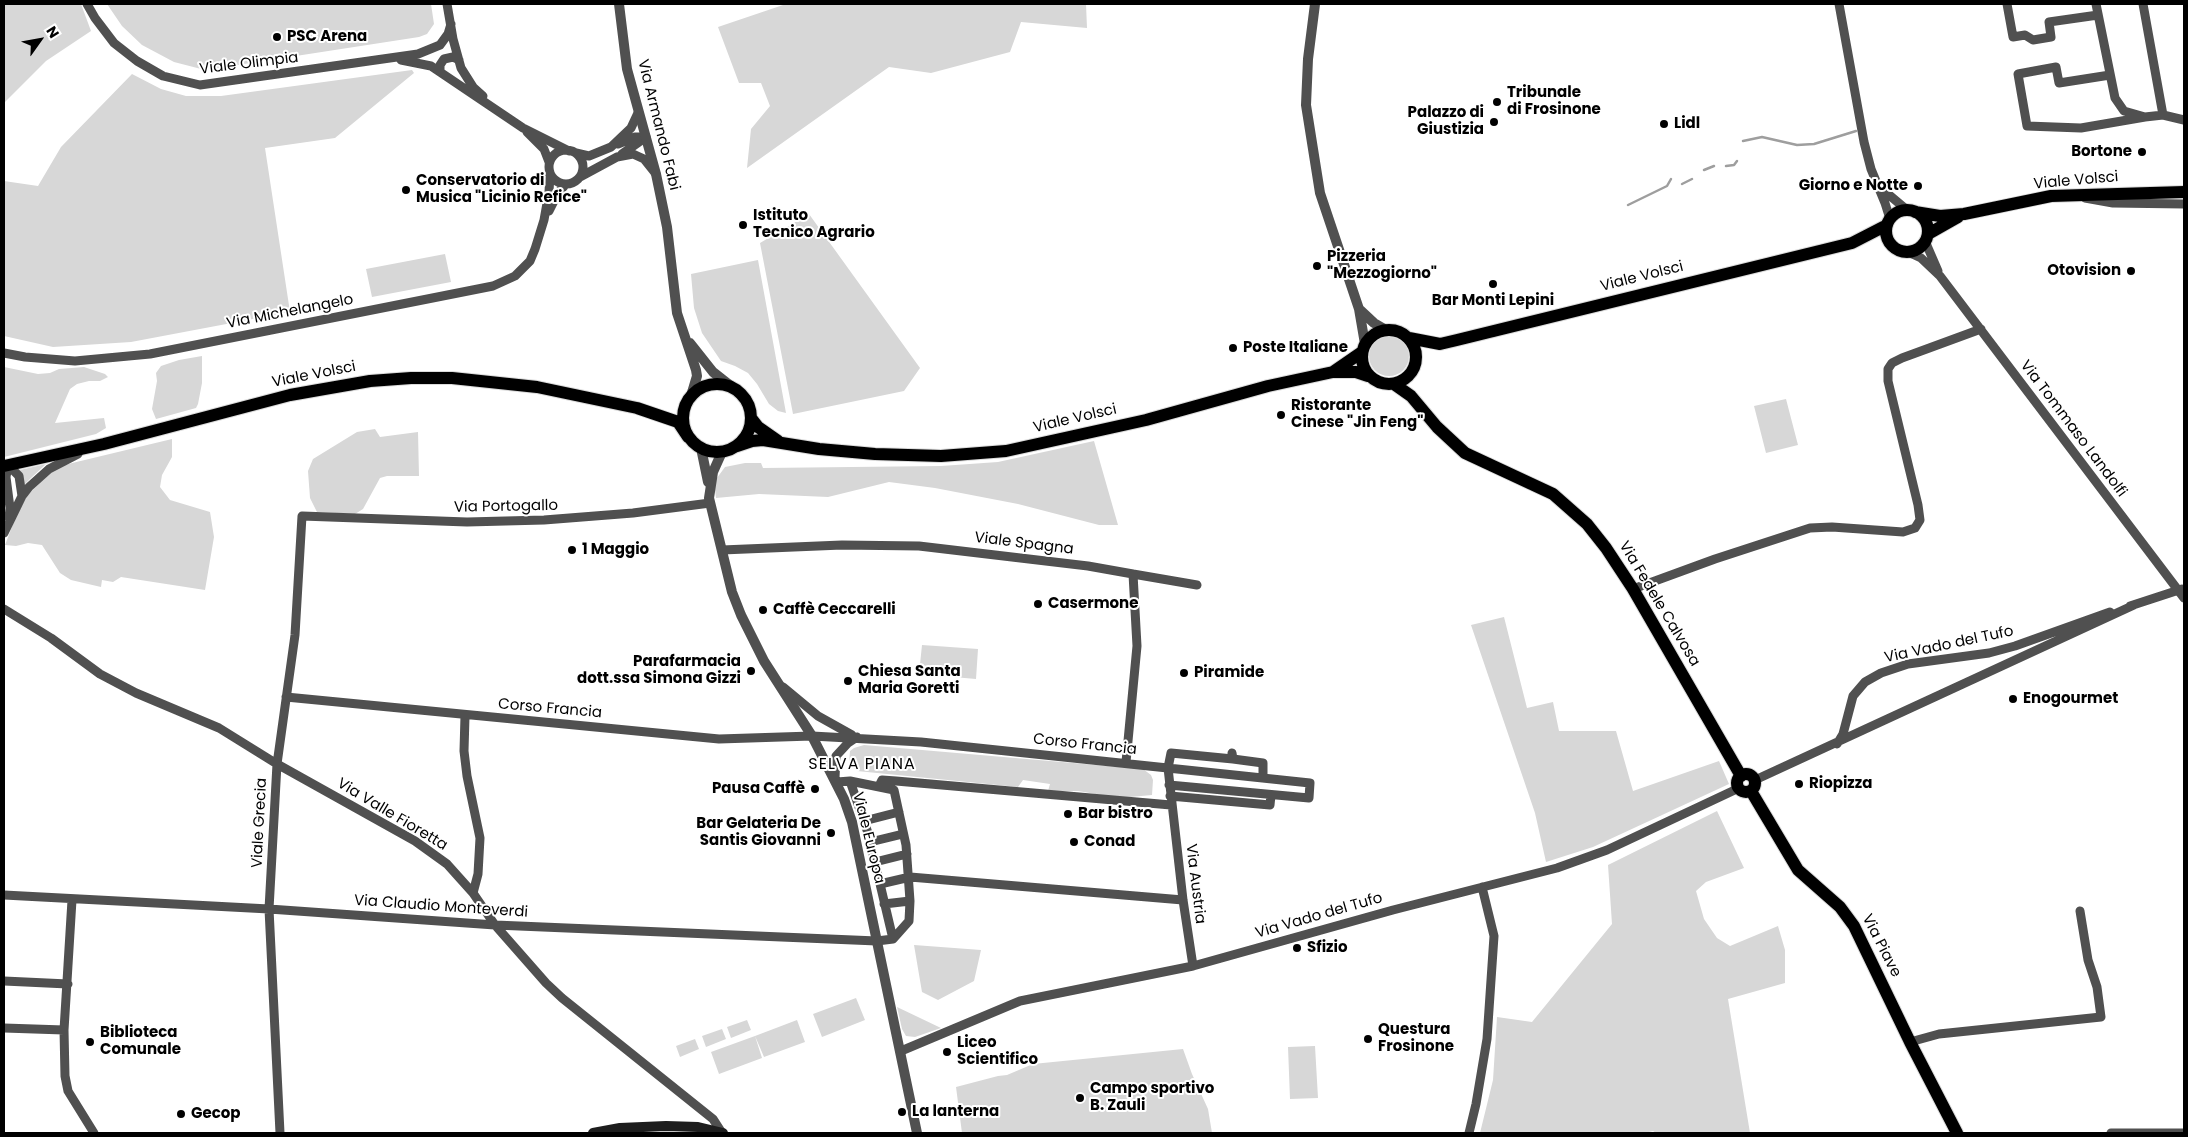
<!DOCTYPE html>
<html>
<head>
<meta charset="utf-8">
<style>
	body { margin:0 }
	#map { position:relative; width:2188px; height:1137px; overflow:hidden; background:#fff; font-family:Poppins,sans-serif }
	canvas { display:block }
	.frame { position:absolute; inset:0; border:5px solid #000; pointer-events:none }
	.north { position:absolute; left:15px; top:15px; width:50px; height:50px; -webkit-text-stroke:4px #fff; paint-order:stroke; rotate:58deg; font-size:14px; font-weight:700; line-height:20px; text-align:center; color:#000 }
	.north::after { content:''; display:block; margin:auto; width:18px; height:22px; background:#000; clip-path:polygon(50% 0,100% 100%,50% 72%,0 100%) }
</style>
</head>
<body>
<div id="map">
<canvas width="2188" height="1137"></canvas>
<div class="frame"></div>
<div class="north">N</div>
</div>
<script>
const ctx = document.querySelector('canvas').getContext('2d');
ctx.lineJoin = 'round';
function fill(path, color) { ctx.fillStyle = color; ctx.fill(path, 'evenodd'); }
const poly = rows => new Path2D(rows.map(r => 'M' + r).join(''));
function strokePath(path, color, width, dash) { ctx.strokeStyle = color; ctx.lineWidth = width; ctx.lineCap = dash ? 'butt' : 'round'; ctx.setLineDash(dash || []); ctx.stroke(path); }
function label(font, color, halo, rows, align = 'center') {
  ctx.font = font + ' Poppins,sans-serif'; ctx.lineWidth = 4; ctx.setLineDash([]); ctx.textBaseline = 'middle'; ctx.strokeStyle = halo; ctx.fillStyle = color; for (const [text, x, y, turn = 0] of rows) {
    ctx.save(); ctx.translate(x, y); ctx.rotate((+turn || 0) * Math.PI / 180); ctx.textAlign = isNaN(turn) ? turn : align; if (halo) ctx.strokeText(text, 0, 0); ctx.fillText(text, 0, 0); ctx.restore();
  }
}
const green = poly([
	[4,4,81,4,91,31,46,61,4,103],
	[107,4,431,4,434,24,427,34,419,37,205,70,174,62,142,45,122,26],
	[786,4,1086,4,1087,28,1021,22,1010,52,931,73,889,67,747,168,751,129,770,106,761,83,739,83,718,27],
	[412,70,414,73,335,138,265,148,290,312,131,342,53,347,4,336,4,181,38,186,61,147,132,74,161,89,186,96,221,96],
	[809,214,920,368,904,391,793,414,760,243],
	[445,254,451,282,372,297,366,269],
	[758,260,786,413,778,411,769,404,757,384,748,373,735,366,721,361,702,333,694,308,691,274],
	'1369 356a20 20 0 1 1 40 0a20 20 0 1 1-40 0Z',
	[202,356,202,383,198,404,196,408,156,419,152,409,157,381,156,373,161,366,179,360],
	[4,367,38,374,50,373,59,369,84,367,105,374,108,377,100,381,89,381,77,384,70,389,55,423,104,418,106,428,96,434,4,457],
	[1786,399,1798,445,1766,453,1754,406],
	[375,429,380,437,418,432,419,476,387,476,380,478,363,509,355,514,317,512,310,498,308,471,313,459,357,432],
	[172,439,172,457,162,475,160,487,170,500,210,512,214,537,205,590,121,577,113,582,102,580,101,587,71,580,60,573,42,545,28,543,16,546,5,545,15,519,27,496,50,472,64,465],
	[1094,441,1118,525,1099,525,1018,504,935,488,889,482,828,497,759,494,716,498,714,482,725,467,745,463,761,463,763,468,941,466,998,462],
	[46,464,31,478,23,486,20,470],
	[1504,617,1527,708,1553,702,1559,731,1616,731,1633,791,1719,761,1729,784,1593,847,1546,862,1535,813,1471,625],
	[922,645,978,649,976,679,919,674],
	[864,745,1143,769,1151,775,1153,780,1152,795,1119,798,1078,791,1048,791,1050,784,1023,780,1018,787,857,771,849,764,850,751,854,748],
	[1717,811,1744,868,1706,882,1696,891,1704,919,1717,938,1730,946,1778,926,1785,950,1785,983,1728,999,1750,1133,1656,1133,1653,1131,1645,1133,1480,1133,1493,1080,1497,1017,1532,1022,1612,924,1608,865],
	[914,945,981,950,974,981,938,1000,922,992],
	[856,998,865,1020,822,1037,813,1014],
	[897,1007,941,1028,915,1037,906,1036,902,1029],
	[747,1020,751,1030,731,1038,727,1027],
	[797,1020,805,1042,764,1057,755,1036],
	[722,1029,726,1039,706,1047,702,1036],
	[755,1036,762,1058,719,1074,711,1052],
	[695,1039,699,1049,680,1057,676,1046],
	[1315,1046,1318,1098,1290,1099,1288,1047],
	[1183,1049,1192,1074,1208,1109,1212,1133,962,1133,956,1087,998,1076,1007,1075,1033,1064]
]);
const stream = poly([
	[1743,141,1762,137,1797,145,1814,144,1856,131],
	[1726,166,1734,165,1737,161],
	[1704,170,1714,166],
	[1682,184,1692,179],
	[1628,205,1667,186,1671,179]
]);
const minor = poly([
	[87,4,95,18,114,43,137,61,163,76,200,85,418,54,440,45,448,34,451,24],
	[447,4,453,39,461,68,473,87,483,96],
	[1839,4,1864,142,1871,169,1885,203,1890,219],
	[2007,4,2013,37,2025,35,2033,40,2051,37,2049,22,2098,15],
	[2096,4,2115,98,2124,111,2145,117,2163,115],
	[2143,4,2163,115,2184,120],
	[401,60,431,66,523,128,569,151],
	[440,72,440,65,444,59,453,57,459,60],
	[2110,75,2059,83,2056,67,2018,74,2027,126,2081,128,2145,117],
	[527,132,544,149,549,162],
	[618,144,635,137,646,137],
	'549 167a17 17 0 1 1 34 0a17 17 0 1 1-34 0Z',
	[576,153,589,156,611,147,631,128,638,113],
	[622,154,646,137],
	[580,177,617,157,633,154,644,159,656,174],
	[1882,189,1907,210],
	[2085,198,2113,203,2184,204],
	[549,211,558,193,566,184],
	[1925,241,1938,271],
	[1908,252,1921,258,1940,276,2184,598],
	[4,353,25,357,75,361,150,354,493,286,515,276,530,261,535,249,544,220,549,192,550,174],
	[9,518,10,508,6,477,8,465,19,476,22,496],
	[4,533,22,496,29,487,49,469,78,454],
	[722,550,842,545,919,546,1088,566,1133,574,1137,646,1126,762],
	[1133,574,1197,585],
	[1633,589,1715,559,1810,528,1832,527,1903,532,1915,528,1920,520,1918,505,1888,381,1888,369,1892,363,1902,358,1981,329],
	[2130,606,2182,589],
	[4,609,51,638,100,674,136,693,219,728,277,764,415,841,447,864,473,893,495,925,546,983,562,998,713,1119,722,1133],
	[783,687,818,716,852,735],
	[286,697,719,739,812,736,921,742,1310,783,1309,798,1169,785],
	[465,716,464,751,467,776,480,838,478,874,473,893],
	[1837,744,1843,734,1853,696,1865,682,1881,673,1908,664,1989,653,2015,646,2110,612],
	[1233,759,1263,763,1263,777],
	[835,778,836,756,848,743,857,737],
	[1755,780,2134,605],
	[837,782,850,781,894,790,906,845,910,901,884,904],
	[879,786,882,780,896,781,1171,805],
	[1170,796,1270,805,1271,795],
	[864,821,899,812],
	[870,842,903,834],
	[875,862,907,854],
	[880,884,910,877,1183,900],
	[4,895,269,909,495,925,877,941,893,939,868,833,850,781],
	[72,900,64,1030,65,1076,68,1091,94,1133],
	[893,939,909,921,910,901],
	[1193,966,1183,900,1168,768,1171,753,1233,759,1232,753],
	[4,981,68,984],
	[4,1028,64,1030],
	[1910,1042,1939,1034,2101,1017,2097,987,2088,960,2080,911],
	[901,1051,1020,1001,1193,966,1393,910,1557,868,1607,850,1739,788],
	[280,1133,269,909,277,764,295,635,302,516,467,522,544,520,633,513,710,503],
	[1469,1133,1476,1104,1487,1039,1494,936,1482,887],
	[2111,1133,2184,1133]
]);
const tertiary = poly([
	[619,4,627,69,656,174,667,227,677,313,696,370,697,376,691,396],
	[1315,4,1308,59,1306,105,1320,193,1359,309,1365,344],
	[1359,309,1374,323,1386,330],
	[690,343,713,372,732,387],
	[701,448,708,482],
	[722,452,713,472,709,498,732,592,741,615,764,661,812,736,844,799,852,822,917,1133]
]);
const secondary = poly([
	[593,1133,620,1128,666,1126,698,1127,723,1133]
]);
const primary = poly([
	'1886 231a21 21 0 1 1 42 0a21 21 0 1 1-42 0Z',
	[1915,212,1940,216,1964,214,2051,196,2184,192],
	[1928,234,1958,217],
	'1362 357a27 27 0 1 1 54 0a27 27 0 1 1-54 0Z',
	[1409,338,1440,344,1457,340,1852,243,1887,225],
	[1333,372,1362,352],
	'683 418a34 34 0 1 1 68 0a34 34 0 1 1-68 0Z',
	[1394,384,1411,396,1437,427,1465,453,1553,494,1587,524,1606,548,1633,589,1741,776],
	[751,418,758,427,778,441],
	[737,446,752,441,763,440,819,449,875,454,941,456,1006,451,1146,420,1268,386,1333,372,1356,372,1368,376],
	[4,466,104,444,290,395,370,381,411,378,452,378,537,387,637,408,678,422,688,437],
	'1737 783a9 9 0 1 1 18 0a9 9 0 1 1-18 0Z',
	[1751,791,1798,870,1840,907,1854,926,1910,1042,1957,1133]
]);
const markers = [
	[277,37,5,"#000"],
	[1497,102,5,"#000"],
	[1494,122,5,"#000"],
	[1664,124,5,"#000"],
	[2142,152,5,"#000"],
	[1918,186,5,"#000"],
	[406,190,5,"#000"],
	[743,225,5,"#000"],
	[1317,266,5,"#000"],
	[2131,271,5,"#000"],
	[1493,284,5,"#000"],
	[1233,348,5,"#000"],
	[1281,415,5,"#000"],
	[572,550,5,"#000"],
	[1038,604,5,"#000"],
	[763,610,5,"#000"],
	[751,671,5,"#000"],
	[1184,673,5,"#000"],
	[848,681,5,"#000"],
	[2013,699,5,"#000"],
	[1799,784,5,"#000"],
	[815,789,5,"#000"],
	[1068,814,5,"#000"],
	[831,833,5,"#000"],
	[1074,842,5,"#000"],
	[1297,948,5,"#000"],
	[1368,1039,5,"#000"],
	[90,1042,5,"#000"],
	[947,1052,5,"#000"],
	[1080,1098,5,"#000"],
	[902,1112,5,"#000"],
	[181,1114,5,"#000"]
];
const poiNames = [
	["PSC Arena",287,37],
	["Tribunale",1507,93],
	["di Frosinone",1507,110],
	["Palazzo di",1484,113,"right"],
	["Giustizia",1484,130,"right"],
	["Lidl",1674,124],
	["Bortone",2132,152,"right"],
	["Conservatorio di",416,181],
	["Musica \"Licinio Refice\"",416,198],
	["Giorno e Notte",1908,186,"right"],
	["Istituto",753,216],
	["Tecnico Agrario",753,233],
	["Pizzeria",1327,257],
	["\"Mezzogiorno\"",1327,274],
	["Otovision",2121,271,"right"],
	["Bar Monti Lepini",1493,301,"center"],
	["Poste Italiane",1243,348],
	["Ristorante",1291,406],
	["Cinese \"Jin Feng\"",1291,423],
	["1 Maggio",582,550],
	["Casermone",1048,604],
	["Caffè Ceccarelli",773,610],
	["Parafarmacia",741,662,"right"],
	["dott.ssa Simona Gizzi",741,679,"right"],
	["Chiesa Santa",858,672],
	["Maria Goretti",858,689],
	["Piramide",1194,673],
	["Enogourmet",2023,699],
	["Riopizza",1809,784],
	["Pausa Caffè",805,789,"right"],
	["Bar bistro",1078,814],
	["Bar Gelateria De",821,824,"right"],
	["Santis Giovanni",821,841,"right"],
	["Conad",1084,842],
	["Sfizio",1307,948],
	["Questura",1378,1030],
	["Frosinone",1378,1047],
	["Biblioteca",100,1033],
	["Comunale",100,1050],
	["Liceo",957,1043],
	["Scientifico",957,1060],
	["Campo sportivo",1090,1089],
	["B. Zauli",1090,1106],
	["La lanterna",912,1112],
	["Gecop",191,1114]
];
const streetNames = [
	["Viale Olimpia",249,64,-7],
	["Via Armando Fabi",658,125,76],
	["Viale Volsci",2076,181,-5],
	["Viale Volsci",1642,277,-14],
	["Via Michelangelo",290,312,-11],
	["Viale Volsci",314,375,-11],
	["Viale Volsci",1075,419,-13],
	["Via Tommaso Landolfi",2073,429,53],
	["Via Portogallo",506,507,-1],
	["Viale Spagna",1024,544,7],
	["Via Fedele Calvosa",1659,604,59],
	["Via Vado del Tufo",1949,645,-12],
	["Corso Francia",550,709,5],
	["Corso Francia",1085,745,6],
	["Via Valle Fioretta",392,815,31],
	["Viale Grecia",260,823,-87],
	["Viale Europa",868,838,76],
	["Via Austria",1195,884,83],
	["Via Claudio Monteverdi",441,907,4],
	["Via Vado del Tufo",1319,916,-16],
	["Via Piave",1881,946,63]
];
const neighbourhoodNames = [
	["SELVA PIANA",862,765]
];
fill(green, '#d7d7d7');
strokePath(stream, '#9e9e9e', 2.5);
strokePath(primary, '#dbdbdb', 14);
strokePath(minor, '#505050', 9);
strokePath(tertiary, '#505050', 10);
strokePath(secondary, '#1d1d1d', 10);
strokePath(primary, '#000', 12);
for (const [x, y, r, color] of markers) { const dot = new Path2D(); dot.arc(x, y, r, 0, 2 * Math.PI); ctx.fillStyle = color; ctx.fill(dot); strokePath(dot, '#fff', 2); }
label('bold 15px', '#000', '#fff', poiNames, 'left');
label('15px', '#000', '#fff', streetNames);
ctx.letterSpacing = '1px';
label('16px', '#000', '#fff', neighbourhoodNames);
ctx.letterSpacing = '0px';
</script>
</body>
</html>
